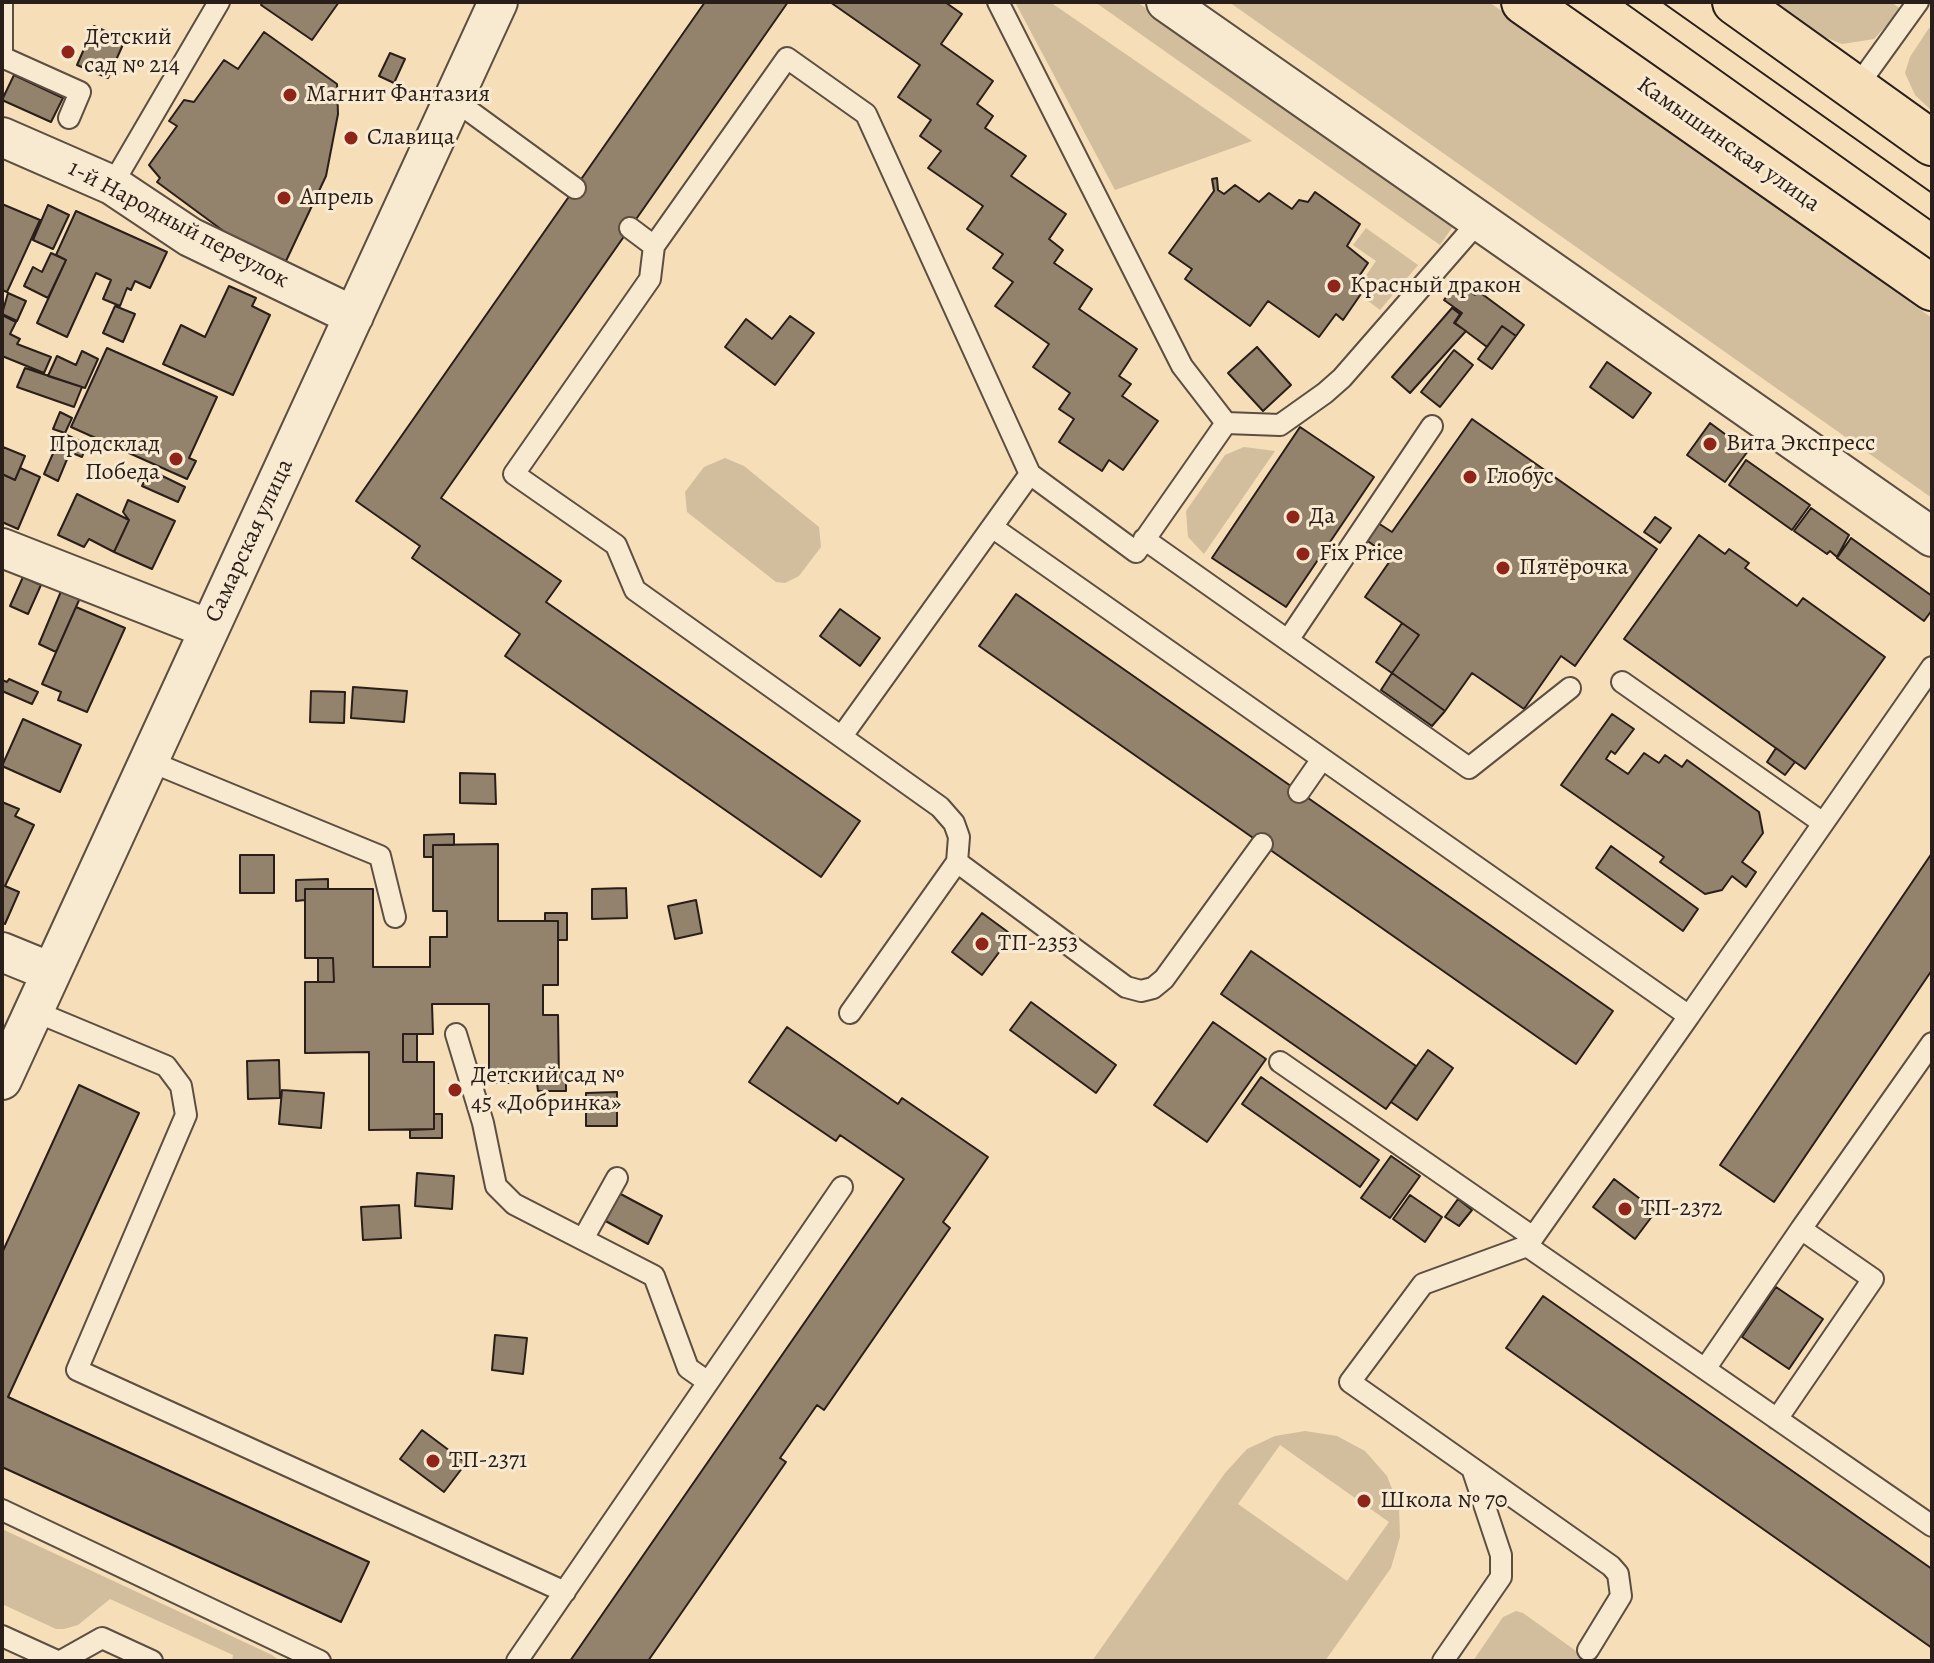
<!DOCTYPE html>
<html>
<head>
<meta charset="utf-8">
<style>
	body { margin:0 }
	#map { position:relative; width:1934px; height:1663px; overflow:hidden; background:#f5deb8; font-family:Alegreya,serif }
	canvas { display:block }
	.frame { position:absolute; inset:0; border:4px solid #291e19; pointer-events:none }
</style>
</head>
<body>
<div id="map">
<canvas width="1934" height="1663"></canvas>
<div class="frame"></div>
</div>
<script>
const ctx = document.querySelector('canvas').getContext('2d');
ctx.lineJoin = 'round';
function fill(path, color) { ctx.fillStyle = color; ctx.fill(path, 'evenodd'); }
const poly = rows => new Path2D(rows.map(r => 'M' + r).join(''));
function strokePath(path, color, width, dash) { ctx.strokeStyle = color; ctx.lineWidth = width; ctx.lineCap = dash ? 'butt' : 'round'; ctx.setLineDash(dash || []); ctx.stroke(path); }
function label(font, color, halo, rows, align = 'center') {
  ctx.font = font + ' Alegreya,serif'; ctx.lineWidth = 6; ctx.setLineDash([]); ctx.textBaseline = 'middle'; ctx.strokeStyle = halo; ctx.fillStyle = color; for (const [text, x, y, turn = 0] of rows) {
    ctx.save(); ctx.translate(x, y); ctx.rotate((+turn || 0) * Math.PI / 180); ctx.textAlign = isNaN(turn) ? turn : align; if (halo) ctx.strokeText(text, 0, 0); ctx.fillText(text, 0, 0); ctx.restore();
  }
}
const green = poly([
	[1015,2,1050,2,1252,141,1115,190],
	[1095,2,1137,2,1454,225,1440,245],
	[1229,2,1489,2,1932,318,1932,498],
	[1774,2,1891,2,1901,9,1874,39,1842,44,1822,36],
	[1929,28,1932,30,1932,111,1915,95,1905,73,1910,57],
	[1366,228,1418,265,1380,310,1363,297,1370,282,1365,277,1376,261,1353,245],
	[1244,447,1275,451,1204,554,1188,537,1186,511,1225,455],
	[725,458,744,466,819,527,821,547,799,576,785,583,776,582,687,512,685,492,704,467],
	[1305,1431,1337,1436,1365,1451,1387,1476,1399,1507,1400,1537,1391,1568,1325,1661,1092,1661,1225,1473,1247,1449,1275,1436],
	[1280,1445,1389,1522,1347,1581,1238,1504],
	[2,1529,272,1655,280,1661,232,1661,233,1655,110,1599,78,1625,64,1629,56,1629,2,1604],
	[1516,1611,1523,1613,1590,1661,1473,1661,1503,1617]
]);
const building = poly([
	[263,2,339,2,312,40,261,5,263,2],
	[705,2,788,2,441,498,561,581,546,602,860,821,821,877,505,656,520,634,412,558,420,546,356,501,705,2],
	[830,2,945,2,962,14,941,44,993,81,977,104,993,116,985,128,1026,156,1011,176,1066,214,1049,239,1063,250,1054,263,1092,289,1079,309,1137,349,1119,376,1131,384,1122,396,1158,421,1123,470,1109,460,1102,471,1059,442,1074,419,1059,409,1070,393,1033,367,1049,344,995,306,1013,282,993,268,1003,254,967,229,983,206,928,168,941,151,920,136,931,120,898,97,920,65,830,2],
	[94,26,125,40,108,78,77,65,94,26],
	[264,32,337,84,338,114,326,176,286,261,237,241,157,182,160,178,149,165,177,126,169,121,184,100,194,102,224,60,238,69,264,32],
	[390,53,405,59,394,83,379,76,390,53],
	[14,75,63,98,51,122,2,100,14,75],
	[1217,178,1218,190,1224,194,1235,185,1259,202,1269,193,1292,209,1299,200,1308,202,1315,192,1360,224,1347,246,1368,263,1354,284,1363,291,1343,320,1336,314,1319,337,1268,301,1250,326,1185,279,1192,269,1169,253,1214,191,1212,179,1217,178],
	[2,204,40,220,7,292,2,290,2,204],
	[48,205,69,215,53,249,33,240,48,205],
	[76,211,167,252,150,288,135,281,131,290,127,288,120,306,103,299,111,280,96,273,67,337,37,323,66,260,56,255,76,211],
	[51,253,66,260,48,298,24,286,33,267,42,272,51,253],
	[1457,282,1475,295,1478,291,1524,325,1516,336,1502,326,1487,347,1455,323,1462,313,1444,300,1457,282],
	[229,286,256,298,252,306,270,315,233,395,163,364,181,325,205,337,229,286],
	[8,293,26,301,17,321,2,314,8,293],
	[115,306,135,314,123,342,103,333,115,306],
	[1452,308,1460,314,1454,323,1466,331,1410,393,1392,377,1452,308],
	[2,315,16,322,10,334,20,339,17,344,51,357,44,373,2,356,2,315],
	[790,316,814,333,775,385,725,347,746,319,772,339,790,316],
	[1502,326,1516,336,1492,369,1478,359,1502,326],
	[1257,347,1291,385,1263,411,1228,373,1257,347],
	[107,348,217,397,189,458,196,461,187,479,71,427,107,348],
	[1454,350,1473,365,1440,407,1421,392,1454,350],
	[82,351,98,359,85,388,48,376,57,356,76,365,82,351],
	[1607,362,1651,393,1633,418,1590,387,1607,362],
	[25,368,82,387,74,407,17,387,25,368],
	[60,412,72,418,65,433,53,429,60,412],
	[1472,419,1657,549,1575,666,1561,656,1524,709,1472,673,1445,711,1392,673,1419,635,1365,597,1392,558,1366,540,1378,523,1392,532,1472,419],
	[1710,423,1748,451,1725,482,1687,455,1710,423],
	[1300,427,1374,477,1286,607,1212,558,1300,427],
	[62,433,87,444,82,457,70,452,58,481,44,474,62,433],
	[3,447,25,456,15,480,2,474,3,447],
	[1746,460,1810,505,1792,530,1729,485,1746,460],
	[20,468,40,477,18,529,2,522,2,474,15,480,20,468],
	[150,470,185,487,178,502,142,486,150,470],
	[77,494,129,520,114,552,89,539,84,547,58,535,77,494],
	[128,500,175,521,152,569,114,552,129,520,123,512,128,500],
	[1811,508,1849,535,1837,557,1830,551,1827,554,1794,531,1811,508],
	[1655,517,1671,528,1660,543,1644,532,1655,517],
	[1699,535,1725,554,1729,549,1749,563,1745,568,1797,606,1803,598,1885,657,1805,769,1624,639,1699,535],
	[1851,538,1932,596,1932,610,1924,621,1837,558,1851,538],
	[23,577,41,585,28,614,10,606,23,577],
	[62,589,80,598,56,652,39,644,62,589],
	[1016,594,1613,1011,1576,1064,979,646,1016,594],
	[76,607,125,628,87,712,58,700,61,692,42,684,76,607],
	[840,609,880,638,860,666,820,636,840,609],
	[1402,623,1419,635,1392,673,1376,662,1402,623],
	[1392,673,1445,711,1432,726,1381,690,1392,673],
	[9,679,38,692,32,704,2,691,2,680,7,682,9,679],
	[353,687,407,691,404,722,351,718,353,687],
	[311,691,345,692,344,723,310,722,311,691],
	[1612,714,1634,729,1615,754,1611,751,1606,759,1628,774,1644,753,1659,763,1665,755,1682,767,1687,760,1759,812,1763,833,1742,862,1756,872,1746,887,1732,876,1722,890,1705,894,1660,862,1664,857,1561,785,1612,714],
	[23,719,81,745,60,792,2,766,23,719],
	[1776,748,1795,762,1785,775,1767,762,1776,748],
	[460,773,495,774,496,804,460,803,460,773],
	[2,802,19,809,15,816,34,825,5,886,19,892,5,924,2,922,2,802],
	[454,834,454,845,433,845,433,857,424,857,424,835,454,834],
	[498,844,498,921,558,921,558,985,543,985,543,1015,558,1015,559,1083,489,1083,489,1004,432,1004,433,1034,403,1034,403,1062,434,1062,434,1129,369,1130,369,1052,305,1053,305,982,334,982,333,958,305,958,305,889,373,889,373,967,430,967,430,937,447,937,447,911,433,911,433,845,498,844],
	[1611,846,1698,909,1683,931,1596,868,1611,846],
	[1932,853,1932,970,1774,1202,1720,1165,1932,853],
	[240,855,274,855,274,893,240,893,240,855],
	[328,879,328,889,305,889,305,900,296,901,296,880,328,879],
	[626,888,627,918,592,919,592,889,626,888],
	[696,900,702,933,675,939,668,906,696,900],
	[545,913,567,913,567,940,558,940,558,921,545,921,545,913],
	[982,913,1012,935,982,975,952,952,982,913],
	[1251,951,1416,1066,1386,1109,1221,994,1251,951],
	[318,958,333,958,334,982,318,982,318,958],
	[1031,1002,1116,1065,1096,1093,1010,1030,1031,1002],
	[1213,1022,1266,1059,1207,1142,1154,1105,1213,1022],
	[787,1027,898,1104,902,1098,988,1157,943,1222,950,1228,824,1410,817,1405,780,1458,786,1462,648,1661,570,1661,904,1179,840,1135,836,1141,749,1082,787,1027],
	[403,1034,417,1034,417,1062,403,1062,403,1034],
	[1428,1050,1453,1068,1417,1120,1391,1102,1428,1050],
	[279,1060,280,1098,248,1099,247,1061,279,1060],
	[559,1072,566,1072,566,1091,538,1091,537,1083,559,1083,559,1072],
	[1261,1077,1379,1160,1360,1187,1242,1104,1261,1077],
	[79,1085,139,1113,8,1397,369,1562,341,1622,2,1467,2,1253,79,1085],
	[282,1090,324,1093,321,1128,279,1124,282,1090],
	[617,1092,617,1126,586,1126,586,1093,617,1092],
	[434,1114,442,1114,442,1138,410,1138,410,1130,434,1129,434,1114],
	[1391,1156,1420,1176,1390,1218,1361,1198,1391,1156],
	[417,1173,454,1176,452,1209,415,1206,417,1173],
	[1614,1179,1656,1211,1635,1239,1593,1207,1614,1179],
	[615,1191,662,1216,648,1244,600,1218,615,1191],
	[1410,1195,1442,1217,1425,1242,1393,1219,1410,1195],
	[1458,1199,1472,1210,1459,1226,1445,1217,1458,1199],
	[399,1205,401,1238,363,1240,361,1207,399,1205],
	[1776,1287,1823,1319,1789,1369,1742,1337,1776,1287],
	[1543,1296,1932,1569,1932,1648,1506,1348,1543,1296],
	[495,1335,527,1338,523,1374,492,1370,495,1335],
	[422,1430,466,1463,444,1492,400,1459,422,1430]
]);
const service = poly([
	[998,2,1182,366,1226,423],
	[2,57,80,92,69,118],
	[2,58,2,2],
	[1856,88,1918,2],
	[453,99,575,188],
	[112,185,219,2],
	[630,228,654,246],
	[992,527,1689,1016,1527,1246,1423,1284,1350,1382,1611,1566,1618,1574,1621,1596,1588,1650],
	[1144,539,1469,768,1570,688],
	[1288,640,1432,426],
	[1622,682,1823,823],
	[842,736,1030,474],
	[149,761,380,856,395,917],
	[1299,792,1322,759],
	[1262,844,1164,979,1153,988,1141,991,1126,987,957,862,959,837,954,823,940,807,635,590,616,545,514,474,650,279,654,246,787,58,866,114,1030,474,1136,552,1226,423,1280,425,1325,393,1342,378,1478,222],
	[34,1011,166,1066,181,1086,186,1115,77,1370,565,1592],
	[850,1013,957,862],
	[1689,1016,1932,667],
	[456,1034,483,1123,496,1186,514,1204,654,1276,688,1368,708,1382],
	[1280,1062,1533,1237],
	[583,1239,617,1178],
	[1527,1246,1932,1526],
	[1705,1369,1801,1229],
	[1777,1419,1873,1279,1801,1229,1932,1043],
	[2,1510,320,1661],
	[2,1636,57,1661],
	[61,1661,102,1638,152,1661],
	[517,1661,842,1187],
	[1443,1661,1501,1577,1501,1555,1472,1468]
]);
const minor = poly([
	[1166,2,1932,537],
	[2,137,112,185,190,237,354,316],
	[2,548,209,629],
	[2,952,51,972],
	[2,1080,498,2]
]);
const primary = poly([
	[1524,2,1932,288],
	[1735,2,1932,143]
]);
const tram = poly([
	[1624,2,1932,221],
	[1662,2,1932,193]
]);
const markers = [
	[68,52,8,"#8f2418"],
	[290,95,8,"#8f2418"],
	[351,138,8,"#8f2418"],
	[284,198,8,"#8f2418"],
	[1334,286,8,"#8f2418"],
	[1710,444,8,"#8f2418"],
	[176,459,8,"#8f2418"],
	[1470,477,8,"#8f2418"],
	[1293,517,8,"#8f2418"],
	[1303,554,8,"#8f2418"],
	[1503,568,8,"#8f2418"],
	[982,944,8,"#8f2418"],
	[455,1090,8,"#8f2418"],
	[1625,1209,8,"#8f2418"],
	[433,1461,8,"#8f2418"],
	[1364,1501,8,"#8f2418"]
];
const poiNames = [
	["Детский",84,38],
	["сад № 214",84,66],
	["Магнит Фантазия",306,95],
	["Славица",367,138],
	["Апрель",300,198],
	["Красный дракон",1350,286],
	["Вита Экспресс",1726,444],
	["Продсклад",160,445,"right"],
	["Победа",160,473,"right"],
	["Глобус",1486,477],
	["Да",1309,517],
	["Fix Price",1319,554],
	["Пятёрочка",1519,568],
	["ТП-2353",998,944],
	["Детский сад №",471,1076],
	["45 «Добринка»",471,1104],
	["ТП-2372",1641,1209],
	["ТП-2371",449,1461],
	["Школа № 70",1380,1501]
];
const streetNames = [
	["Камышинская улица",1728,145,35],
	["1-й Народный переулок",178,225,28],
	["Самарская улица",250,541,-65]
];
fill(green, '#d2bd9d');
fill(building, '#93826c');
strokePath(building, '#291e19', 2);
strokePath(service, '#5c4e41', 24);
strokePath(minor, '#5c4e41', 42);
strokePath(primary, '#291e19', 48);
strokePath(service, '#f8ead1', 20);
strokePath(minor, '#f8ead1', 38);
strokePath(primary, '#f5deb8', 44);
strokePath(tram, '#291e19', 2);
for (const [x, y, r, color] of markers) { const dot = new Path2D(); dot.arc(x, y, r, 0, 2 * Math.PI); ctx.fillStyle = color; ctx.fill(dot); strokePath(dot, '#f8ead1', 3); }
label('24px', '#291e19', '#f8ead1', poiNames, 'left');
label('24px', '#291e19', '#f8ead1', streetNames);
</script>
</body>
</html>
